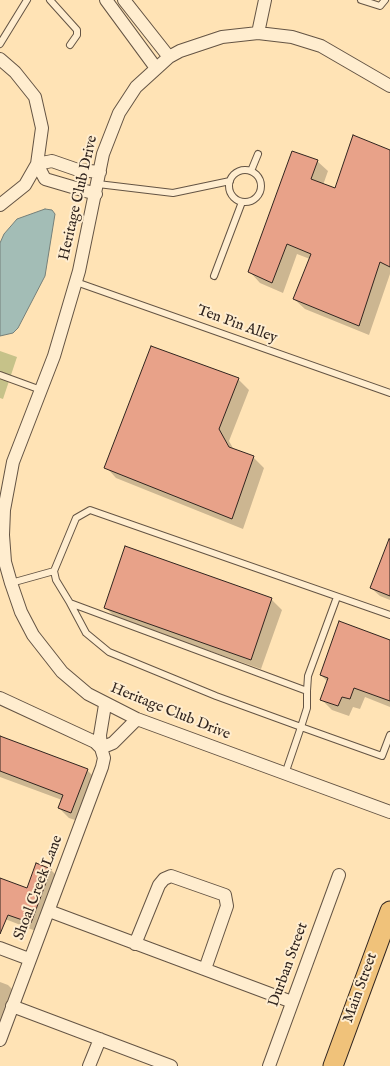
<!DOCTYPE html>
<html>
<head>
<meta charset="utf-8">
<style>
	body { margin:0 }
	canvas { display:block; background:#ffe3b5 }
</style>
</head>
<body>
<canvas width="390" height="1066"></canvas>
<script>
const ctx = document.querySelector('canvas').getContext('2d');
ctx.lineJoin = 'round';
function fill(path, color) { ctx.fillStyle = color; ctx.fill(path, 'evenodd'); }
const poly = rows => new Path2D(rows.map(r => 'M' + r).join(''));
function strokePath(path, color, width, dash) { ctx.strokeStyle = color; ctx.lineWidth = width; ctx.lineCap = dash ? 'butt' : 'round'; ctx.setLineDash(dash || []); ctx.stroke(path); }
function label(font, color, halo, rows, align = 'center') {
  ctx.font = font + ' "IM FELL English",serif'; ctx.lineWidth = 4; ctx.setLineDash([]); ctx.textBaseline = 'middle'; ctx.strokeStyle = halo; ctx.fillStyle = color; for (const [text, x, y, turn = 0] of rows) {
    ctx.save(); ctx.translate(x, y); ctx.rotate((+turn || 0) * Math.PI / 180); ctx.textAlign = isNaN(turn) ? turn : align; if (halo) ctx.strokeText(text, 0, 0); ctx.fillText(text, 0, 0); ctx.restore();
  }
}
const green = poly([
	[0,351,17,357,3,399,0,398]
]);
const water = poly([
	[45,209,52,210,55,214,45,276,18,328,13,333,0,336,0,243,4,234,17,219,45,209]
]);
const shadow = poly([
	[390,151,390,274,369,335,305,309,294,299,310,259,297,254,283,293,260,283,250,272,317,161,328,171,323,185,336,190],
	[238,379,249,390,229,441,234,450,253,457,264,468,243,529,116,478,106,467],
	[390,541,390,600,380,596,371,588],
	[126,548,272,600,282,610,261,669,116,618,105,607],
	[390,641,390,707,365,697,360,709,353,707,349,716,332,710,322,700,328,682,321,675],
	[0,737,87,770,97,780,81,822,69,818,59,808,62,800,0,777],
	[37,865,51,870,61,880,41,933,0,917,0,879,28,890],
	[0,982,8,985,16,993,0,1037]
]);
const building = poly([
	[353,135,390,150,390,267,380,262,359,326,293,299,311,254,287,244,272,283,248,272,292,151,318,160,311,179,335,188,353,135],
	[151,346,239,378,219,429,229,447,254,456,232,519,104,468,151,346],
	[389,539,390,539,390,596,370,588,389,539],
	[125,546,272,598,251,660,104,608,125,546],
	[339,621,390,640,390,701,354,688,350,699,342,697,338,706,320,700,328,678,320,675,339,621],
	[0,736,88,769,71,813,58,808,63,795,0,771,0,736],
	[36,863,51,869,31,923,8,915,0,934,0,878,27,888,36,863]
]);
const service = poly([
	[50,0,77,30,77,35,70,45],
	[361,0,380,6,385,0],
	[0,44,27,0],
	'229 186a16 16 0 1 1 32 0a16 16 0 1 1-32 0Z',
	[251,171,258,154],
	[98,184,173,193,230,181],
	[214,276,242,202],
	[76,282,390,393],
	[0,375,41,390],
	[11,583,54,571],
	[70,603,56,580,54,571,76,518,90,510,390,615],
	[307,691,308,676,337,597],
	[285,774,301,727,307,708,307,691,70,603,86,633,109,652,216,696,301,727,382,756,390,735]
]);
const minor = poly([
	[106,0,156,68],
	[124,0,169,57],
	[258,33,265,0],
	[0,59,15,72,35,97,42,128,37,164,45,179,96,194],
	[390,86,321,46,292,37,258,33,222,37,180,51,169,57,136,87,119,113,103,154,79,271,54,356,13,462,4,510,3,535,5,562,11,583,21,612,33,635,62,672,88,694,137,719,390,812],
	[37,164,52,161,78,170,100,172],
	[0,205,25,185,37,164],
	[0,698,95,742,101,748],
	[101,748,113,743,137,719],
	[49,911,292,1002],
	[135,944,159,885,164,879,171,876,225,895,227,906,205,969],
	[0,948,29,959],
	[12,1006,171,1066],
	[0,1040,102,767,104,758,101,748,100,735,105,705],
	[89,1066,100,1039],
	[269,1066,339,875]
]);
const primary = poly([
	[333,1066,390,911]
]);
const streetNames = [
	["Heritage Club Drive",79,198,-77],
	["Ten Pin Alley",237,325,20],
	["Heritage Club Drive",170,712,22],
	["Shoal Creek Lane",39,888,-69],
	["Durban Street",289,965,-70],
	["Main Street",361,988,-70]
];
fill(green, '#c6c289');
fill(water, '#a3bdb6');
strokePath(water, '#75807a', 1);
fill(shadow, '#0003');
fill(building, '#e8a289');
strokePath(building, '#31251f', 1);
strokePath(service, '#645444', 8);
strokePath(minor, '#645444', 14);
strokePath(primary, '#31251f', 21);
strokePath(service, '#ffedcf', 6);
strokePath(minor, '#ffedcf', 12);
strokePath(primary, '#f0c27a', 19);
label('15px', '#31251f', '#ffedcf', streetNames);
</script>
</body>
</html>
